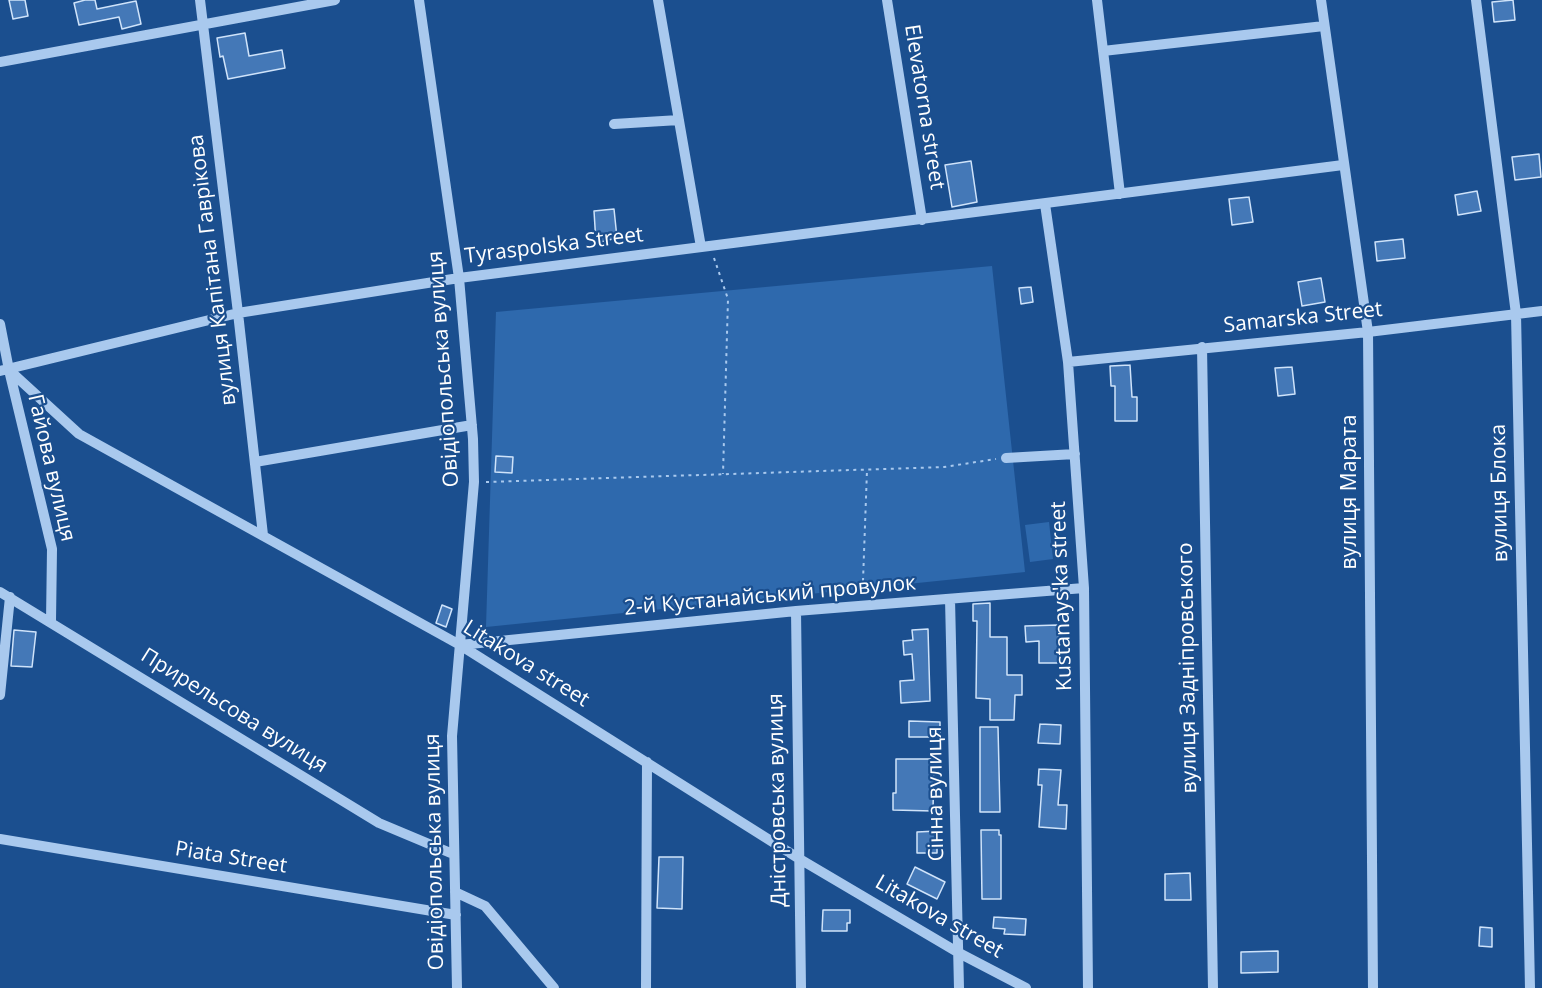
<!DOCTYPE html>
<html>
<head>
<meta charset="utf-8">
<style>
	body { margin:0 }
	canvas { display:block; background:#1b4f8f }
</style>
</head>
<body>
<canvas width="1542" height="988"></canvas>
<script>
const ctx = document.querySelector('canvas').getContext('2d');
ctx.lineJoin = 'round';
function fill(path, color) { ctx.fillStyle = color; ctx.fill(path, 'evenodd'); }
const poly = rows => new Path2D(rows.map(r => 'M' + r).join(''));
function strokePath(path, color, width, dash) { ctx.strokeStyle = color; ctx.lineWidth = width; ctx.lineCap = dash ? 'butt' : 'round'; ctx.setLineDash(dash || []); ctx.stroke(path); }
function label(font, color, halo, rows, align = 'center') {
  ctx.font = font + ' "Open Sans",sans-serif'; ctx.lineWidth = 4.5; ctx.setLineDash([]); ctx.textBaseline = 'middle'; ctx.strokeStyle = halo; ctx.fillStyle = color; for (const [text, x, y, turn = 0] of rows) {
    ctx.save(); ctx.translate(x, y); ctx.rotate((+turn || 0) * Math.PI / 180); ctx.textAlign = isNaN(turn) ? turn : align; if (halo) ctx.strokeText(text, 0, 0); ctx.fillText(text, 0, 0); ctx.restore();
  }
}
const green = poly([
	[992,266,1025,572,486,627,496,312],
	[1049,522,1053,559,1030,562,1025,525]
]);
const building = poly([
	[9,0,25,0,28,16,13,19,9,0],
	[85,0,95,0,97,9,136,1,141,24,122,29,119,17,79,25,74,3,85,0],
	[1513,0,1515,20,1494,22,1492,2,1513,0],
	[245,33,249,56,282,50,285,68,228,79,223,56,220,57,217,38,245,33],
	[1539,154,1541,177,1515,180,1512,157,1539,154],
	[971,161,977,202,952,207,945,165,971,161],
	[1477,191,1481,211,1458,215,1455,195,1477,191],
	[1249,197,1253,222,1232,225,1229,199,1249,197],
	[614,209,617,238,596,243,594,211,614,209],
	[1403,239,1405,258,1377,261,1375,242,1403,239],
	[1321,278,1325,302,1302,306,1298,282,1321,278],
	[1031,287,1033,302,1021,304,1019,288,1031,287],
	[1130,365,1132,397,1137,397,1137,421,1115,421,1115,386,1111,386,1110,366,1130,365],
	[1292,367,1295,394,1278,396,1275,368,1292,367],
	[496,456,513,457,512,473,495,472,496,456],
	[990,603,990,637,1007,637,1007,675,1022,675,1022,695,1015,695,1014,720,990,720,990,699,976,698,977,621,973,621,973,604,990,603],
	[442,605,452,609,446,627,436,623,442,605],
	[1058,625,1059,663,1039,663,1039,641,1026,642,1025,626,1058,625],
	[928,629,930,701,901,703,900,681,914,680,912,654,904,655,903,641,913,640,912,630,928,629],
	[14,630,36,632,32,667,11,666,14,630],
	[909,721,940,722,940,737,909,737,909,721],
	[1040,724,1061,725,1060,744,1038,743,1040,724],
	[980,727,998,727,1000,812,980,812,980,727],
	[896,759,934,759,933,811,893,810,893,793,896,793,896,759],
	[1039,769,1061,770,1058,805,1067,805,1066,829,1039,827,1042,785,1038,785,1039,769],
	[981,830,999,830,999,835,1001,835,1001,899,982,899,981,830],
	[937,831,937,853,917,853,917,832,937,831],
	[659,857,683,857,682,909,657,908,659,857],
	[915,867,945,882,937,899,907,884,915,867],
	[1190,873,1191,900,1165,900,1165,874,1190,873],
	[823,910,850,910,850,923,847,923,847,931,822,931,823,910],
	[994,917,1026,919,1025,935,1004,934,1005,929,993,928,994,917],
	[1480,927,1492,928,1492,947,1479,946,1480,927],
	[1278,951,1278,972,1241,973,1241,952,1278,951]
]);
const path = poly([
	[714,258,728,299,723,474],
	[486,482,944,467,996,459],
	[863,581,867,470]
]);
const minor = poly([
	[200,0,238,313,263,535],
	[419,0,459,278,473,439,474,482,452,736,457,988],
	[658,0,701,247],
	[887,0,922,220],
	[1097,0,1120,194],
	[1321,0,1368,332,1373,988],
	[1476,0,1516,314,1530,988],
	[1103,51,1324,26],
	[0,62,335,0],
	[614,124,679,120],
	[1045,204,1068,362,1084,588,1088,988],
	[0,324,9,370,52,549,51,621],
	[1202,347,1213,988],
	[1068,362,1368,332,1542,311],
	[9,370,79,434,460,645,798,858,959,953,1026,988],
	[0,371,238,313,459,278,1343,165],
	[1006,458,1075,454],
	[255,462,472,425],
	[0,592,379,823,453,854],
	[950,599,959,988],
	[796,611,801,988],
	[460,645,796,611,1084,588],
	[0,695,10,597],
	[0,839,456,915],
	[455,892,485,906,554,988],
	[646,988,647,762]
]);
const streetNames = [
	["Elevatorna street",924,107,81],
	["Tyraspolska Street",554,246,-7],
	["вулиця Капітана Гаврікова",213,270,-97],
	["Samarska Street",1303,318,-6],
	["Овідіопольська вулиця",444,369,-94],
	["Гайова вулиця",51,468,77],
	["вулиця Марата",1350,492,-90],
	["вулиця Блока",1500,493,-91],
	["2-й Кустанайський провулок",770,596,-5],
	["Kustanays'ka street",1062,596,-92],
	["Litakova street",526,664,32],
	["вулиця Задніпровського",1188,668,-91],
	["Прирельсова вулиця",234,711,32],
	["Сінна вулиця",936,794,-91],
	["Дністровська вулиця",778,800,-91],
	["Овідіопольська вулиця",435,852,-91],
	["Piata Street",231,858,9],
	["Litakova street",939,917,30]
];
fill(green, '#2e69ad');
fill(building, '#4478b7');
strokePath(building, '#cfe3fa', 1.5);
strokePath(path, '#a9c9ee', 2, [3, 4.5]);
strokePath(minor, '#a9c9ee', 10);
label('21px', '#fff', '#1b4f8f', streetNames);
</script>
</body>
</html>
